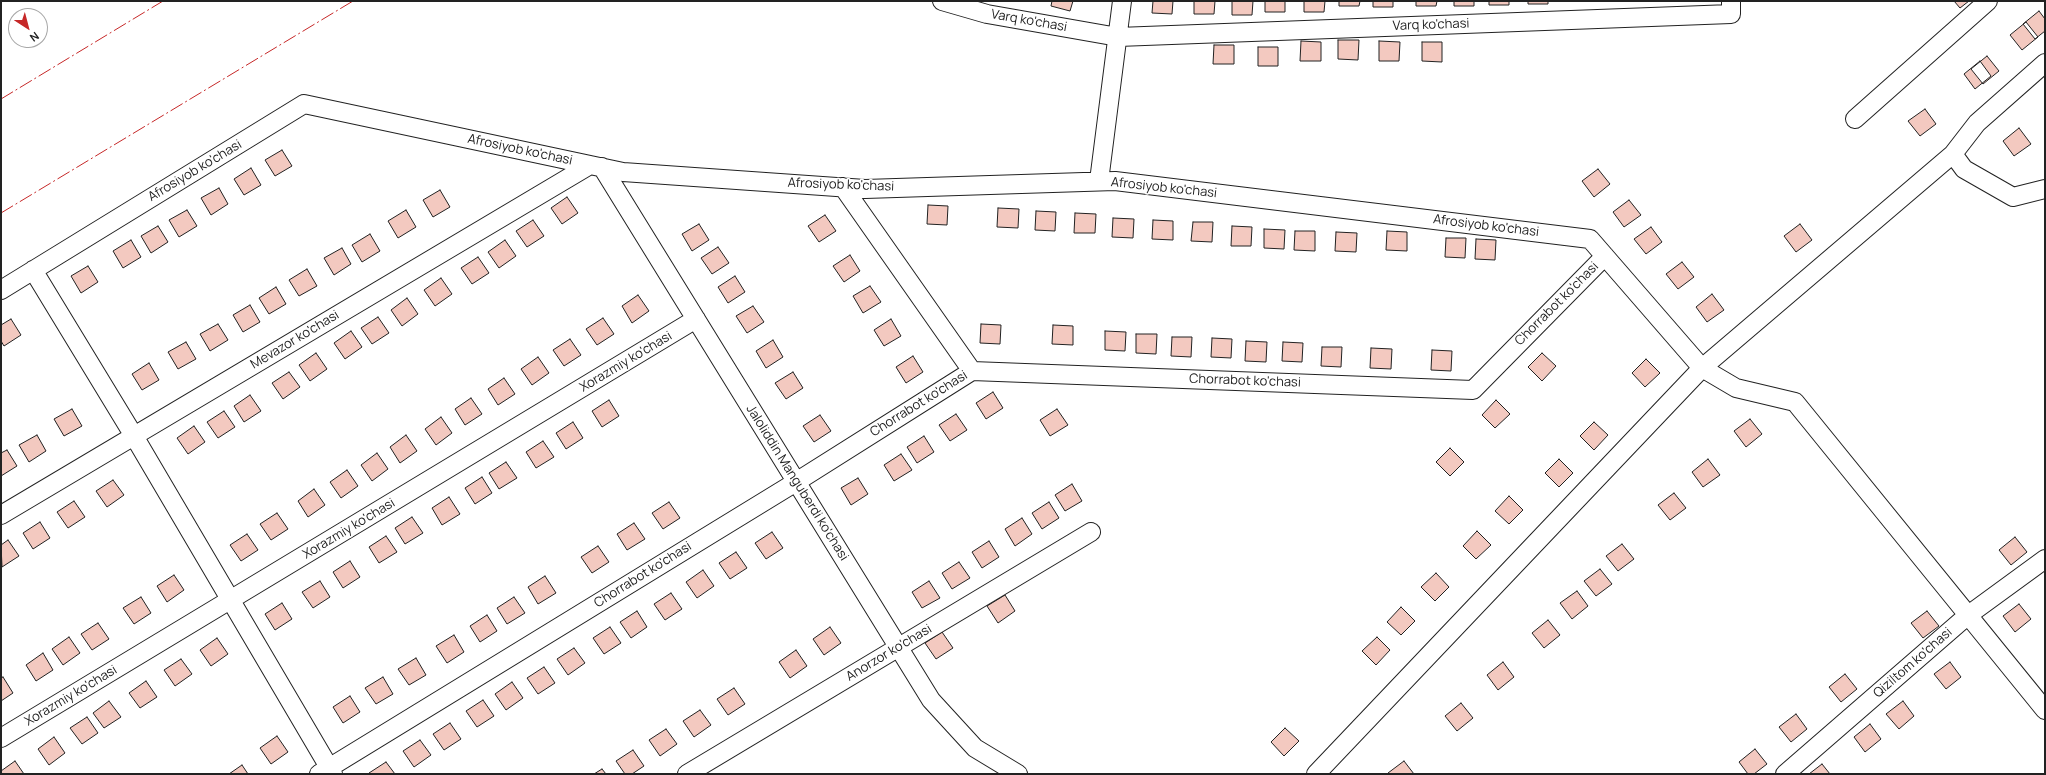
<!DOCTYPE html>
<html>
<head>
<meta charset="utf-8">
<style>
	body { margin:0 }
	#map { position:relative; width:2046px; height:775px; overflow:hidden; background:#fff; font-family:Manrope,sans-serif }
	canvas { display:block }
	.frame { position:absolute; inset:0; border:2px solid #222; pointer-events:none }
	.north { position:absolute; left:8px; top:8px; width:40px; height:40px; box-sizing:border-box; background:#fff; border:1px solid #a7a7a7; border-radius:50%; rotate:144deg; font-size:11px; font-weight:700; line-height:16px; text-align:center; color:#222 }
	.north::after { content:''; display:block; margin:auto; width:14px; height:18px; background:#c62828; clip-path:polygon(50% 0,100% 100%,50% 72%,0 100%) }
</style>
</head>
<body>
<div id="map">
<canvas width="2046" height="775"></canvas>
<div class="frame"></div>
<div class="north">N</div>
</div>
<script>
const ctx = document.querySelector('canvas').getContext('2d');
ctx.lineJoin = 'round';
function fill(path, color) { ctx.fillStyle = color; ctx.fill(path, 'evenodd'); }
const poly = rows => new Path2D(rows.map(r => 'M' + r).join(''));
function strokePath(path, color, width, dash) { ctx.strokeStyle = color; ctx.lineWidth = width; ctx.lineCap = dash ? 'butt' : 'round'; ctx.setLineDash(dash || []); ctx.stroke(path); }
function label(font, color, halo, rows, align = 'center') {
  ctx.font = font + ' Manrope,sans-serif'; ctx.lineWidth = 3; ctx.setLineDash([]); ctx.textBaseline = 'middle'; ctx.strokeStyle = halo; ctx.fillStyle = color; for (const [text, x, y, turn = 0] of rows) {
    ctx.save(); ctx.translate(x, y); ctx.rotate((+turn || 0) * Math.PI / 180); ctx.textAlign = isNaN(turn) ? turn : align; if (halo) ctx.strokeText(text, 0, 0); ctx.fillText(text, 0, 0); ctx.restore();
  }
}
const building = poly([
	[1052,1,1073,1,1070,11,1051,6,1052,1],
	[1153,1,1173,1,1172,14,1152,13,1153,1],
	[1194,1,1215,1,1214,14,1194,14,1194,1],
	[1232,1,1253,1,1252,15,1232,15,1232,1],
	[1265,1,1285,1,1285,12,1265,12,1265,1],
	[1304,1,1325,1,1324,12,1304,12,1304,1],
	[1339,1,1360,1,1359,6,1339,6,1339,1],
	[1373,1,1393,1,1393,7,1373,7,1373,1],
	[1416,1,1437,1,1436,6,1416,6,1416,1],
	[1454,1,1474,1,1474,6,1454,6,1454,1],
	[1489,1,1509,1,1509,5,1489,5,1489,1],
	[1528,1,1548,1,1548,4,1528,4,1528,1],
	[1954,1,1969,1,1960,8,1954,1],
	[2039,11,2045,19,2045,31,2035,39,2023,24,2039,11],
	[2026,22,2038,37,2022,50,2010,35,2026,22],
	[1338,40,1359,40,1358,60,1338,59,1338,40],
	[1301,41,1321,42,1321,61,1300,61,1301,41],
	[1379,41,1400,42,1399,61,1379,61,1379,41],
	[1422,42,1442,42,1442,62,1422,61,1422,42],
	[1214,45,1234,45,1234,64,1213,64,1214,45],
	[1258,47,1278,47,1278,66,1258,66,1258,47],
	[1987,56,1999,71,1983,84,1971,69,1987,56],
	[1980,61,1991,76,1975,89,1964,74,1980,61],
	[1925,109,1936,124,1920,136,1908,121,1925,109],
	[2019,128,2031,144,2014,156,2003,141,2019,128],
	[282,150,292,166,275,176,265,160,282,150],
	[251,168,261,185,244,195,234,179,251,168],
	[1598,169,1610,184,1594,197,1582,181,1598,169],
	[219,188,228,204,211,215,201,198,219,188],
	[440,190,450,207,433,217,423,200,440,190],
	[567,197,578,213,562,224,551,208,567,197],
	[1629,200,1641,215,1624,227,1613,212,1629,200],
	[928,205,948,206,947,225,927,224,928,205],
	[998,208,1019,209,1018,228,997,227,998,208],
	[187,210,197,226,179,237,169,220,187,210],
	[406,210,416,227,398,238,388,221,406,210],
	[1036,211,1056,212,1055,231,1035,230,1036,211],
	[1075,213,1096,214,1095,233,1074,233,1075,213],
	[825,215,836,231,819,242,808,226,825,215],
	[1113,218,1134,219,1133,238,1112,237,1113,218],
	[533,220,544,236,527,247,516,231,533,220],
	[1153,220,1173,221,1173,240,1152,239,1153,220],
	[1193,222,1213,222,1212,242,1191,241,1193,222],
	[699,224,709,240,692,251,682,234,699,224],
	[1800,224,1812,240,1796,252,1784,236,1800,224],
	[158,226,168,242,151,253,141,236,158,226],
	[1232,226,1252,227,1251,246,1231,246,1232,226],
	[1651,227,1662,242,1646,254,1634,239,1651,227],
	[1264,229,1285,230,1284,249,1264,248,1264,229],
	[1295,231,1315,231,1315,251,1294,250,1295,231],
	[1387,231,1407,232,1407,251,1386,250,1387,231],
	[1336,232,1357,233,1356,252,1335,251,1336,232],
	[370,234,380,251,362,262,352,245,370,234],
	[1446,238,1466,238,1465,258,1445,257,1446,238],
	[1476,239,1496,240,1495,260,1475,259,1476,239],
	[131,240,141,257,123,268,113,251,131,240],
	[505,240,516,256,499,268,488,252,505,240],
	[718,247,729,263,712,274,701,258,718,247],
	[342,248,351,264,334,275,324,258,342,248],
	[850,255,860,271,844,282,833,266,850,255],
	[478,257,489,273,472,284,461,268,478,257],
	[1682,262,1694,277,1678,289,1666,274,1682,262],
	[88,266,98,282,81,293,71,276,88,266],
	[307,269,317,286,299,296,289,280,307,269],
	[735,276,745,292,728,303,718,287,735,276],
	[441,278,452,294,435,306,424,290,441,278],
	[870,286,881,302,863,313,853,296,870,286],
	[276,287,286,304,269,314,259,298,276,287],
	[1712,294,1724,310,1707,322,1696,307,1712,294],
	[638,295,649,311,632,323,622,306,638,295],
	[407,298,418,314,402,326,391,310,407,298],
	[250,305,260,322,243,332,233,315,250,305],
	[753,306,764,322,747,333,736,316,753,306],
	[378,317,389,333,372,344,361,328,378,317],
	[603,318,614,334,597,345,586,329,603,318],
	[11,319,21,335,4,346,1,341,1,325,11,319],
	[891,319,901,336,884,346,874,330,891,319],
	[218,324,228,340,210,351,200,334,218,324],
	[981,324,1001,325,1000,344,980,343,981,324],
	[1053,325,1073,326,1073,345,1052,344,1053,325],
	[351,331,362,347,345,359,334,343,351,331],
	[1105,331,1126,332,1125,351,1105,350,1105,331],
	[1136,334,1157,334,1156,354,1136,353,1136,334],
	[1172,337,1192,337,1191,357,1171,356,1172,337],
	[1212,338,1232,339,1231,358,1211,357,1212,338],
	[570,339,581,355,564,366,553,350,570,339],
	[773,340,783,357,766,368,756,351,773,340],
	[1246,341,1267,342,1266,362,1245,361,1246,341],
	[186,342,196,359,178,369,168,352,186,342],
	[1283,342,1303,343,1302,362,1282,361,1283,342],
	[1322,347,1342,347,1341,367,1321,366,1322,347],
	[1371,348,1392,349,1391,369,1370,368,1371,348],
	[1432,350,1452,351,1451,371,1431,370,1432,350],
	[316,353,327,369,310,381,299,365,316,353],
	[1542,353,1556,366,1542,381,1528,367,1542,353],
	[913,356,923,372,906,383,896,367,913,356],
	[538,357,549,373,532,385,521,369,538,357],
	[1646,359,1660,373,1645,387,1632,373,1646,359],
	[149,363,159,380,142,390,132,374,149,363],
	[289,372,300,387,283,399,272,383,289,372],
	[793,372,803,388,786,399,775,383,793,372],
	[504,378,515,394,498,405,488,389,504,378],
	[993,392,1003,408,986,419,976,403,993,392],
	[250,395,261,411,244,422,234,406,250,395],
	[471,398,482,414,465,425,455,409,471,398],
	[609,400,619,416,602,427,592,411,609,400],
	[1496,400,1510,414,1495,428,1482,415,1496,400],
	[72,409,82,426,64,436,54,419,72,409],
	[1057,409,1068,425,1050,436,1040,420,1057,409],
	[224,411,235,427,218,438,207,422,224,411],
	[956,414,967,430,950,441,939,425,956,414],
	[820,415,831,431,814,442,803,426,820,415],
	[441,417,452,433,436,445,425,429,441,417],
	[1750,419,1762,434,1746,447,1734,431,1750,419],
	[573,422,583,438,566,449,556,433,573,422],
	[1594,422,1608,435,1594,450,1580,436,1594,422],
	[194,426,205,442,188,454,177,438,194,426],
	[37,435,46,451,29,462,19,445,37,435],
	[406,435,417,451,400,463,390,447,406,435],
	[924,436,934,452,917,463,907,447,924,436],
	[543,441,554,457,536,468,526,452,543,441],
	[1450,448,1464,462,1450,476,1436,462,1450,448],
	[7,450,17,466,1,476,1,453,7,450],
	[377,453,388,469,372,481,361,465,377,453],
	[901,454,912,470,894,481,884,465,901,454],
	[1559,459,1573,473,1559,487,1545,473,1559,459],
	[1708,459,1720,475,1703,487,1692,472,1708,459],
	[506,462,517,478,499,489,489,473,506,462],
	[347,470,358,486,341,498,330,482,347,470],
	[482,477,492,493,475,504,465,488,482,477],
	[858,478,868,494,851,505,841,488,858,478],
	[113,480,124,495,107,507,96,491,113,480],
	[1072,484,1082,501,1065,511,1055,495,1072,484],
	[314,489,325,505,308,517,298,501,314,489],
	[1674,493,1686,508,1670,520,1658,505,1674,493],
	[1509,496,1523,510,1509,524,1495,511,1509,496],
	[449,497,460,514,442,525,432,508,449,497],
	[74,501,85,517,68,528,57,512,74,501],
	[669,502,680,518,663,529,652,513,669,502],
	[1049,502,1059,518,1042,529,1032,513,1049,502],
	[277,513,288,529,271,540,260,524,277,513],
	[412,517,423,533,405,544,395,528,412,517],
	[1022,518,1032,534,1015,546,1005,529,1022,518],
	[40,522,50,538,33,549,23,533,40,522],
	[634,523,645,539,627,550,617,534,634,523],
	[1477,531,1491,545,1476,559,1463,546,1477,531],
	[772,532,783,548,766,559,755,543,772,532],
	[247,534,258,550,241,561,230,545,247,534],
	[386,536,397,552,379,563,369,547,386,536],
	[2015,537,2027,552,2011,565,1999,550,2015,537],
	[8,540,19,556,2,567,1,545,8,540],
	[989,541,999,557,982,568,972,552,989,541],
	[1622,544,1634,559,1618,571,1606,556,1622,544],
	[598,546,609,562,592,573,581,557,598,546],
	[736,552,747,568,730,579,719,563,736,552],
	[350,561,360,577,343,588,333,572,350,561],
	[959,562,970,578,952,589,942,573,959,562],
	[1600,569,1612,584,1596,596,1584,581,1600,569],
	[703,570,714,586,697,598,686,582,703,570],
	[1436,573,1449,587,1435,601,1421,587,1436,573],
	[174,575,184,590,167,602,157,586,174,575],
	[545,576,556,593,538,604,528,587,545,576],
	[320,581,330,597,313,608,302,592,320,581],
	[929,581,940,598,922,608,912,592,929,581],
	[1577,591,1588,606,1572,619,1560,603,1577,591],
	[671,593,682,609,665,620,654,604,671,593],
	[1005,595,1015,611,998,623,987,606,1005,595],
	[141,597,151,613,134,624,123,608,141,597],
	[514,597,525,613,507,624,497,608,514,597],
	[282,603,292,619,275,630,265,614,282,603],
	[2019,604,2031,619,2015,632,2003,616,2019,604],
	[1401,607,1415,621,1401,635,1387,622,1401,607],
	[637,611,647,627,631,638,620,622,637,611],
	[1927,611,1939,626,1923,638,1911,623,1927,611],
	[487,615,497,631,480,642,470,626,487,615],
	[1548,620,1560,635,1544,648,1532,633,1548,620],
	[98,623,109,639,92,650,81,634,98,623],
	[610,627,621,643,604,654,593,638,610,627],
	[830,627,841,643,824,655,813,639,830,627],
	[942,632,953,648,936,659,925,643,942,632],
	[454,635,464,652,447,663,436,646,454,635],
	[69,637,80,653,63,665,52,649,69,637],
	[1377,637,1390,650,1376,665,1362,651,1377,637],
	[217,638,228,654,211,666,200,650,217,638],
	[574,648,585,663,568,675,557,659,574,648],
	[796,650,807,666,790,678,779,662,796,650],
	[43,653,53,670,36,681,26,665,43,653],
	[416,658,426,675,409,685,398,669,416,658],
	[181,659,192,674,175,686,164,670,181,659],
	[1503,662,1514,677,1498,690,1487,675,1503,662],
	[1950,662,1961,677,1946,689,1934,674,1950,662],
	[544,667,555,683,538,694,527,678,544,667],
	[1845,674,1857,689,1841,702,1829,687,1845,674],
	[3,677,13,693,1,701,1,678,3,677],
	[383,677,393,694,376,704,365,688,383,677],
	[146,681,157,697,140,708,129,693,146,681],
	[512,682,523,698,506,710,495,694,512,682],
	[734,688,745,704,728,715,717,699,734,688],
	[350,696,360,712,343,723,333,707,350,696],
	[483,700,494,716,477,727,466,711,483,700],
	[109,701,121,717,104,728,93,713,109,701],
	[1903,701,1914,716,1899,729,1886,714,1903,701],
	[1461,703,1473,718,1457,731,1445,716,1461,703],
	[700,710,711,725,694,737,683,721,700,710],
	[1796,714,1807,729,1791,742,1779,727,1796,714],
	[87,717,98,733,82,744,70,728,87,717],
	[450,723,461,739,444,750,433,734,450,723],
	[1870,724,1881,739,1865,752,1854,737,1870,724],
	[1285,728,1299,741,1284,756,1271,742,1285,728],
	[666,729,677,744,660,756,649,740,666,729],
	[277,736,288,752,271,764,260,748,277,736],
	[54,737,65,753,49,765,38,749,54,737],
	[420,740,431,755,414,767,403,751,420,740],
	[1755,749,1767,764,1754,774,1748,774,1739,762,1755,749],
	[633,750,644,766,632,774,625,774,616,761,633,750],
	[15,761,24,774,1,774,1,771,15,761],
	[1404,761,1414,774,1388,774,1388,773,1404,761],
	[386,762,395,774,370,774,369,773,386,762],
	[1822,764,1830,774,1809,774,1822,764],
	[242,765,248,774,229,774,242,765],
	[602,769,606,774,594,774,602,769]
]);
const minor = poly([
	[942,1,987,14,1118,37,1731,14,1731,1],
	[1855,119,1988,1],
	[1953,154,1964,169,2013,197,2045,189],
	[602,167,931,700,975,748,1018,774],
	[1099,181,1122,1],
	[843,187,972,371],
	[33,270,134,436,333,774],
	[1,290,304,104,623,172,865,189,1115,181,1590,239,1702,368,1736,388,1795,402,2045,710],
	[1,515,590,165],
	[1,738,696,319],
	[319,774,796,482,972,371,1473,390,1605,256],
	[687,774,1091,532],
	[1316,774,1702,368,1953,154,1977,123,2045,63],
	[1785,774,1967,616,2045,559]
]);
const power = poly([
	[1,99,163,1],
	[1,213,353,1]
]);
const streetNames = [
	["Varq ko'chasi",1029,21,10],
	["Varq ko'chasi",1431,25,-2],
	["Afrosiyob ko'chasi",520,150,12],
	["Afrosiyob ko'chasi",195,171,-31],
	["Afrosiyob ko'chasi",841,185,2],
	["Afrosiyob ko'chasi",1164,188,6],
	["Afrosiyob ko'chasi",1486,226,7],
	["Chorrabot ko'chasi",1557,304,-45],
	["Mevazor ko'chasi",295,340,-31],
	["Xorazmiy ko'chasi",626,362,-31],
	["Chorrabot ko'chasi",1245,381,2],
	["Chorrabot ko'chasi",919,404,-32],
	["Jaloliddin Manguberdi ko'chasi",797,483,58],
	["Xorazmiy ko'chasi",349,529,-31],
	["Chorrabot ko'chasi",643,575,-32],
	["Anorzor ko'chasi",889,653,-31],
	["Qiziltom ko'chasi",1913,663,-41],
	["Xorazmiy ko'chasi",71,696,-31]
];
fill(building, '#f3c9c0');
strokePath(building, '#222', 1);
strokePath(minor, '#222', 20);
strokePath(minor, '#fff', 18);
strokePath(power, '#c62828', 1, [14, 3, 2, 3]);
label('13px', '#222', '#fff', streetNames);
</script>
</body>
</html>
